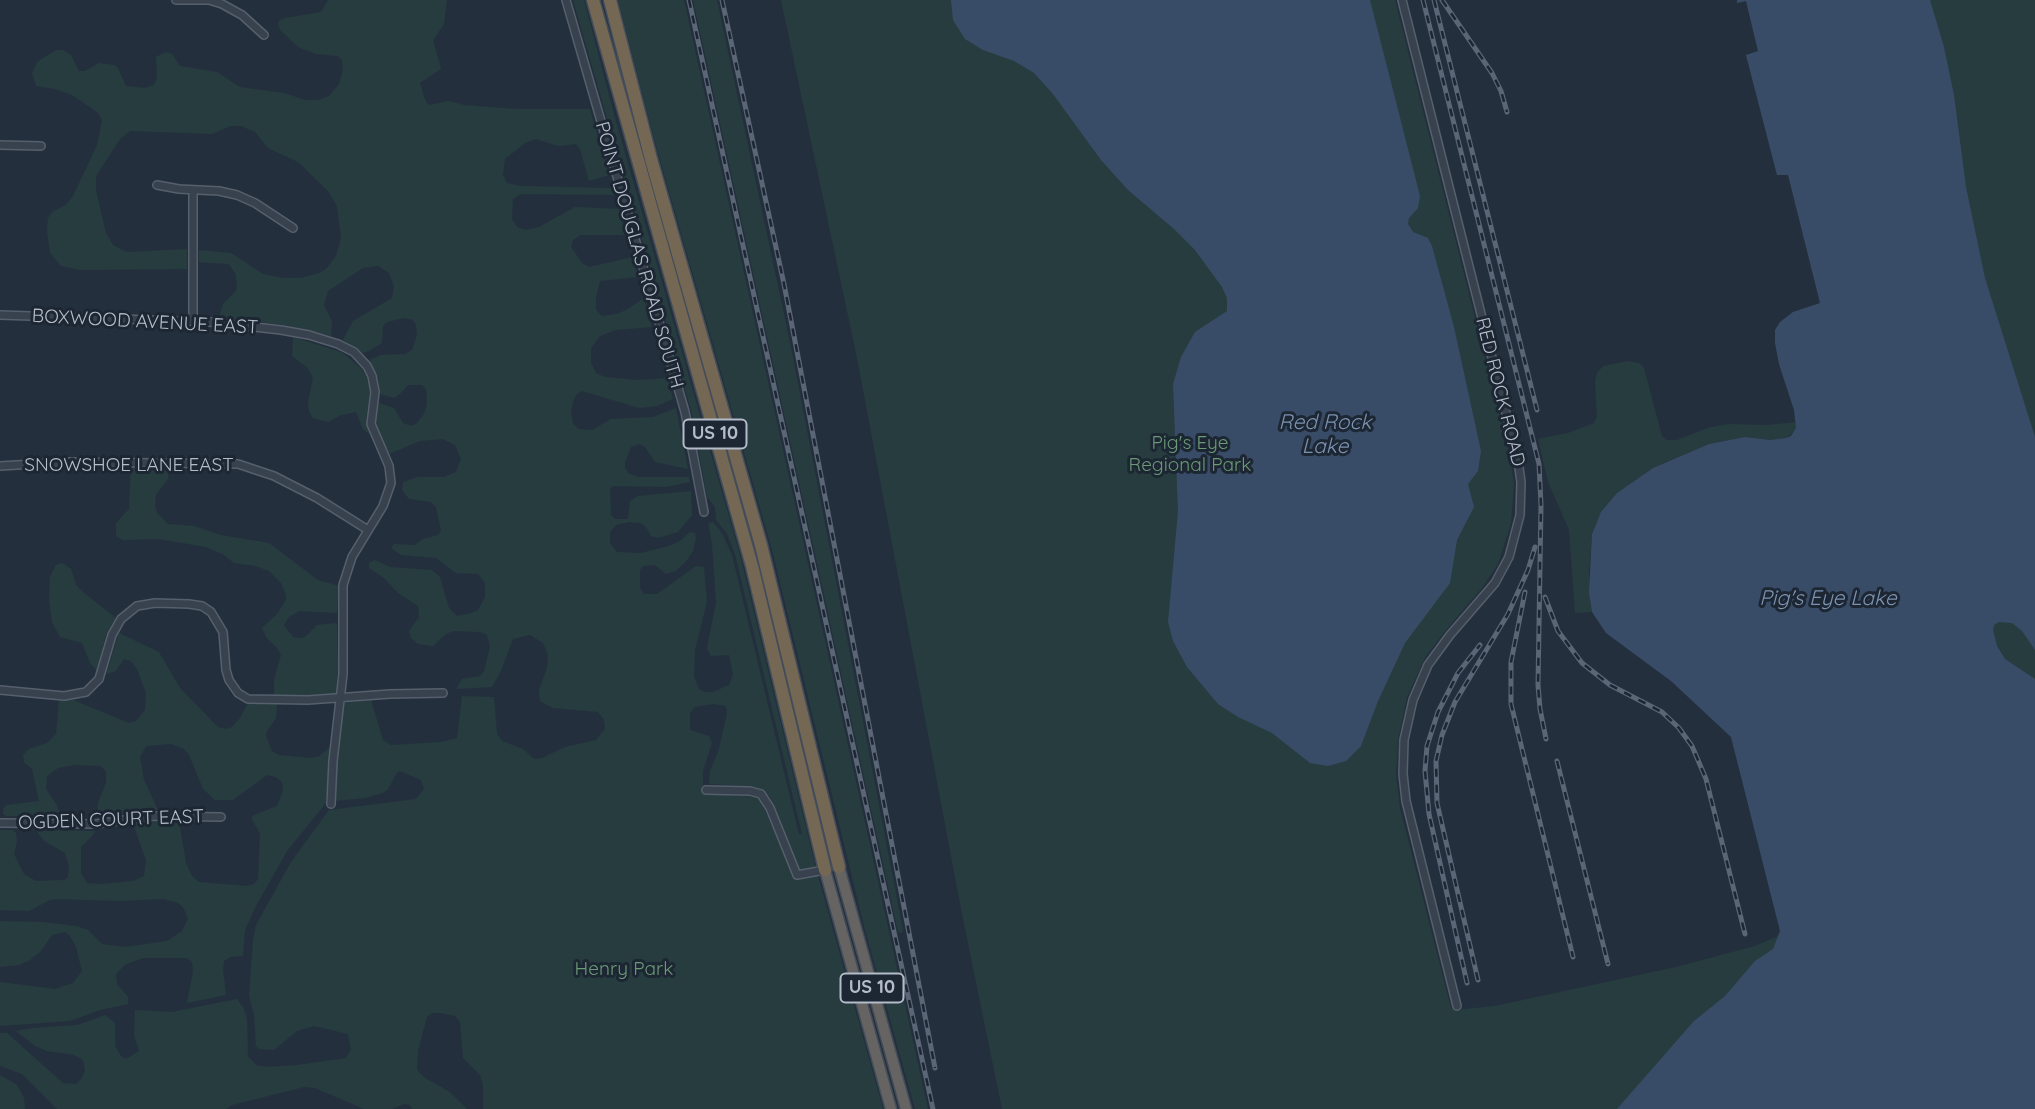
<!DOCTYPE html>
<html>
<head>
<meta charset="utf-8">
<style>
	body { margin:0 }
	canvas { display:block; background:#242f3e }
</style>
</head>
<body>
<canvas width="2035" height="1109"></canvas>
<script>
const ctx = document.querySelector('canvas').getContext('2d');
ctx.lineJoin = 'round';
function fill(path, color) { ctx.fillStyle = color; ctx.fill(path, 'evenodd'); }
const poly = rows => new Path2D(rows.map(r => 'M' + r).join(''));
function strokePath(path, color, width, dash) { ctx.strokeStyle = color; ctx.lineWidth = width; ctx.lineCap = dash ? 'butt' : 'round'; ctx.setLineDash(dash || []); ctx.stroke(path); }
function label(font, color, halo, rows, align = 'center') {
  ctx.font = font + ' Quicksand,sans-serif'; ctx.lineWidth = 6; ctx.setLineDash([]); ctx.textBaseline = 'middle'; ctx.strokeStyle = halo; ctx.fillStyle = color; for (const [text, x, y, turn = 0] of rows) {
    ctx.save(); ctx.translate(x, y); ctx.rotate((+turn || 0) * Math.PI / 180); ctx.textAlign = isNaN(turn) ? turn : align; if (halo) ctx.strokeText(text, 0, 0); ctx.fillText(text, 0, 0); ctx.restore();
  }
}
const green = poly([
	[328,0,447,0,444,24,433,40,441,69,420,83,425,100,429,105,449,101,464,105,517,109,590,109,609,175,589,181,580,149,576,144,558,146,536,139,525,143,505,159,503,175,507,183,520,186,613,188,615,195,521,194,513,199,512,219,517,227,526,230,539,227,575,207,619,209,626,235,581,235,573,240,571,247,582,263,589,267,632,257,638,277,600,281,596,297,596,310,602,316,617,314,628,309,644,298,652,327,616,330,600,336,591,348,591,363,596,373,605,377,638,380,667,378,673,399,657,406,639,408,582,391,576,395,573,402,571,410,573,424,579,429,592,430,611,419,653,417,676,408,688,469,655,462,645,447,640,444,631,447,625,462,625,468,628,473,638,477,689,477,690,482,666,487,613,486,610,489,611,515,615,519,628,519,630,501,638,496,691,491,692,515,678,532,658,538,651,536,646,527,640,523,629,522,616,525,610,532,610,543,617,552,641,553,669,546,680,541,690,532,695,533,696,539,693,551,687,560,676,571,666,574,655,565,643,566,640,570,640,588,644,594,657,594,696,566,704,567,707,602,695,650,694,676,699,689,705,692,713,692,729,685,733,674,729,655,711,656,707,648,716,603,712,544,708,523,713,522,722,533,732,555,795,818,799,834,802,834,735,554,727,534,716,520,715,507,707,497,691,410,573,0,584,0,615,118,741,559,815,865,883,1109,483,1109,483,1085,480,1075,463,1058,460,1022,455,1016,441,1013,432,1013,427,1017,418,1050,417,1070,425,1078,450,1092,467,1109,412,1109,410,1105,404,1104,392,1109,364,1109,315,1088,304,1087,232,1105,226,1109,57,1109,22,1074,0,1066,0,1033,7,1033,63,1083,76,1084,82,1078,85,1070,83,1060,74,1055,47,1051,35,1046,16,1031,32,1028,78,1025,105,1015,115,1023,115,1046,121,1056,126,1059,139,1051,134,1035,135,1010,172,1012,237,999,243,1007,247,1019,248,1056,256,1065,267,1067,297,1065,346,1058,351,1049,348,1034,314,1026,297,1031,274,1050,259,1049,256,1046,254,1014,249,996,253,940,256,925,291,862,329,810,416,799,424,789,421,780,400,771,397,773,388,789,383,793,365,798,334,801,336,759,344,703,371,700,383,740,391,745,442,742,457,738,462,696,494,697,497,734,502,741,523,749,534,759,542,758,565,747,596,740,605,729,604,720,598,712,553,708,540,701,539,690,547,668,548,655,543,643,530,635,513,639,500,673,492,687,456,689,462,679,480,676,484,671,490,647,487,635,480,632,454,631,446,634,433,646,418,644,411,638,409,631,419,617,418,606,398,593,384,578,369,568,369,563,375,560,390,567,432,570,440,577,449,608,457,616,472,613,478,610,485,597,485,583,478,574,456,573,436,558,401,555,391,548,394,544,415,545,423,539,438,535,441,531,436,507,431,502,409,499,402,490,403,482,418,477,444,477,456,472,461,459,455,445,443,439,420,441,389,454,379,435,375,418,379,403,394,408,403,423,411,426,416,424,424,414,427,404,426,389,422,385,408,385,400,394,394,398,380,394,378,377,369,360,381,355,405,354,412,350,417,335,416,325,413,320,404,318,387,322,383,326,382,343,369,351,363,353,343,340,353,321,392,298,394,286,389,273,378,266,363,268,328,291,324,305,332,321,331,336,284,325,219,317,223,304,237,290,236,275,229,264,199,262,199,250,231,253,263,274,283,278,301,278,319,273,326,269,336,256,341,238,337,206,328,191,298,162,268,148,255,132,241,126,231,126,212,134,130,131,120,139,96,176,96,191,106,233,113,245,126,252,187,249,187,269,80,270,61,266,50,253,47,231,48,218,52,212,66,205,73,196,97,145,102,120,97,112,72,95,55,89,36,86,32,73,37,62,56,50,63,50,71,55,79,71,85,71,99,63,114,65,118,68,126,86,145,88,154,85,157,77,156,57,166,52,172,54,180,66,217,72,240,87,284,93,305,100,318,100,329,96,339,84,343,70,342,60,337,56,316,54,298,47,280,30,278,24,280,20,285,18,321,12],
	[713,704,726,706,727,714,718,752,710,771,709,784,750,786,763,790,770,797,785,834,775,833,761,802,756,797,703,793,703,771,712,743,709,736,690,730,690,713,695,707],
	[618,0,684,0,928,1109,915,1109,865,930,772,550,656,146],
	[693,0,717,0,791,347,903,930,902,933,898,932],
	[781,0,1395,0,1510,457,1514,484,1511,524,1498,564,1482,588,1446,630,1426,656,1407,697,1398,741,1396,775,1400,808,1451,1008,1455,1010,1495,1006,1676,967,1755,946,1778,936,1776,944,1910,918,1829,0,2035,0,2035,1109,1002,1109,962,914,857,358],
	[293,337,341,352,360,367,366,376,370,390,366,420,369,434,363,429,356,412,341,415,328,422,313,418,309,411,308,403,313,378,308,368,292,356],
	[1627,361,1639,363,1644,368,1659,425,1662,436,1667,440,1677,440,1708,428,1728,424,1768,425,1796,422,1796,428,1794,432,1786,438,1770,440,1745,437,1709,444,1653,468,1617,493,1596,523,1592,534,1589,572,1592,612,1575,613,1569,530,1548,482,1538,439,1568,433,1594,423,1597,417,1595,381,1598,371,1604,366],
	[131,465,169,465,168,479,156,495,155,506,157,513,168,524,194,526,221,535,269,543,318,580,339,586,337,613,299,611,289,617,284,625,293,637,299,638,305,637,317,625,337,623,338,670,336,694,274,697,274,680,281,655,277,648,266,637,262,628,277,614,286,600,286,595,281,583,269,571,255,566,234,563,224,555,206,547,159,539,123,540,116,536,116,523,129,509],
	[62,563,71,569,76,585,83,592,116,618,106,635,97,671,90,663,82,643,60,637,52,622,49,600,50,577,56,565],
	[119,633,159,652,180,688,218,727,227,729,232,727,240,718,248,703,277,704,276,718,267,731,266,736,272,751,279,755,311,758,319,756,331,747,326,803,287,851,256,906,245,930,243,956,230,957,224,961,223,970,226,995,187,1003,193,971,192,962,187,958,143,958,126,964,116,974,117,984,128,997,128,1004,100,1010,70,1021,0,1026,0,982,55,989,73,983,82,971,76,947,70,936,65,932,52,935,41,951,30,960,19,965,0,967,0,921,42,922,76,926,88,930,102,944,125,947,167,941,182,931,188,919,183,907,178,903,163,899,119,901,57,899,50,900,29,911,0,910,0,830,13,830,16,833,17,841,14,854,24,874,36,881,64,880,68,877,69,866,65,853,44,841,36,830,95,831,93,835,81,847,81,873,87,883,101,884,133,881,144,876,146,860,133,824,159,821,179,821,186,863,192,876,199,882,248,886,254,884,258,879,260,833,252,820,252,816,277,806,283,791,282,782,276,777,267,775,233,800,215,800,203,789,189,755,184,749,171,744,146,746,140,757,144,780,158,810,98,817,98,803,106,783,106,771,100,766,75,765,58,768,47,776,46,789,57,805,60,816,6,816,3,814,3,808,7,805,39,801,32,769,24,762,23,755,29,749,47,743,56,734,59,700,73,700,129,723,136,721,145,710,146,693,137,669,131,661,124,659,116,671,106,674],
	[0,1075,17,1085,24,1098,25,1109,0,1109]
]);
const water = poly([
	[951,0,1370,0,1420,196,1418,208,1409,218,1408,224,1413,232,1428,238,1432,246,1454,327,1481,451,1478,471,1468,484,1474,507,1457,540,1450,583,1405,643,1378,701,1361,746,1346,761,1328,766,1310,763,1272,733,1238,717,1218,704,1187,667,1173,641,1168,622,1178,511,1173,384,1181,357,1195,332,1227,311,1227,298,1222,287,1195,250,1174,229,1128,190,1101,160,1053,94,1034,73,1014,61,983,50,965,39,953,20],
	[1737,0,1930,0,1944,47,1954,95,1966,187,1985,278,2035,437,2035,650,2022,631,2012,623,1999,622,1994,625,1993,630,1997,646,2005,659,2035,679,2035,1109,1617,1109,1694,1021,1725,996,1755,961,1773,949,1780,931,1731,737,1671,681,1606,633,1592,612,1589,592,1592,534,1601,512,1617,493,1653,468,1709,444,1745,437,1770,440,1786,438,1791,436,1796,428,1794,410,1779,364,1775,343,1775,330,1780,322,1793,312,1820,303,1788,175,1777,175,1746,55,1758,51,1746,1,1737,3]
]);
const minor = poly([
	[176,0,209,0,222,4,242,15,264,35],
	[566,0,685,412,704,512],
	[1402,0,1518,461,1521,482,1520,515,1509,557,1495,583,1450,635,1428,665,1413,700,1404,740,1403,774,1406,801,1457,1006],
	[0,145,41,146],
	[157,185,179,189,219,191,237,195,255,203,293,228],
	[0,315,210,322,281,330,309,335,338,344,354,352,367,366,372,376,375,392,371,424,389,466,391,483,383,506,352,557,343,585,343,674,333,761,331,804],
	[193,321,193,190],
	[0,466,68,462,238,464,274,476,317,498,368,530],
	[0,690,64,696,86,692,99,679,112,635,121,619,137,606,155,603,189,604,202,606,211,612,223,632,226,670,229,680,238,693,248,699,308,700,390,694,443,693],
	[706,790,750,791,761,794,770,808,797,875,825,870],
	[0,823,96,824,152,816,221,817]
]);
const trunk = poly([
	[839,867,906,1109],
	[825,870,891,1109]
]);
const motorway = poly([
	[593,0,752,566,825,870],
	[610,0,651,159,761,545,839,867]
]);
const rail = poly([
	[689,0,933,1109],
	[722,0,784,284,935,1068],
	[1423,0,1539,464,1541,505,1538,685,1540,709,1546,739],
	[1434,0,1537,410],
	[1442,0,1492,73,1501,91,1507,112],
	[1525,592,1511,662,1511,704,1573,957],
	[1545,597,1558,631,1582,663,1610,685,1662,712,1679,728,1692,746,1706,779,1745,934],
	[1557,761,1608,964],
	[1478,980,1437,803,1436,761,1442,735,1455,702,1508,614,1528,570,1535,547],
	[1467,983,1429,814,1425,771,1427,746,1438,712,1458,673,1480,645]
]);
const shields = [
	[715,434,63],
	[872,988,63]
];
const shieldNames = [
	["US 10",715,434],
	["US 10",872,988]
];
const streetNames = [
	["POINT DOUGLAS ROAD SOUTH",639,255,74],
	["BOXWOOD AVENUE EAST",145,322,3],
	["RED ROCK ROAD",1500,392,76],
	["SNOWSHOE LANE EAST",129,465],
	["OGDEN COURT EAST",111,820,-2]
];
const parkNames = [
	["Pig's Eye",1190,443],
	["Regional Park",1190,465],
	["Henry Park",624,969]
];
const waterNames = [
	["Red Rock",1325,423],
	["Lake",1325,447],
	["Pig's Eye Lake",1828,599]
];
fill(green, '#263c3f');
fill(water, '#394c67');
strokePath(minor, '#565f6c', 10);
strokePath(trunk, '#434c59', 13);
strokePath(motorway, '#434c59', 15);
strokePath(minor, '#38414e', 7);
strokePath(trunk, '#656462', 10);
strokePath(motorway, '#746855', 12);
strokePath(rail, '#5a6575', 5);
strokePath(rail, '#1d2633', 2.5, [8]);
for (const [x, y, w] of shields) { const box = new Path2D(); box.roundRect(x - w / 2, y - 14.5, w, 29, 5); ctx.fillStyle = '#1d2633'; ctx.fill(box); strokePath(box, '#b4bcc9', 2); }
label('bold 18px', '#b4bcc9', null, shieldNames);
label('19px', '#b4bcc9', '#1d2633', streetNames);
label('19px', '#6b9a76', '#1d2633', parkNames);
label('italic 21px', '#7c92b1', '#1d2633', waterNames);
</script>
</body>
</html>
